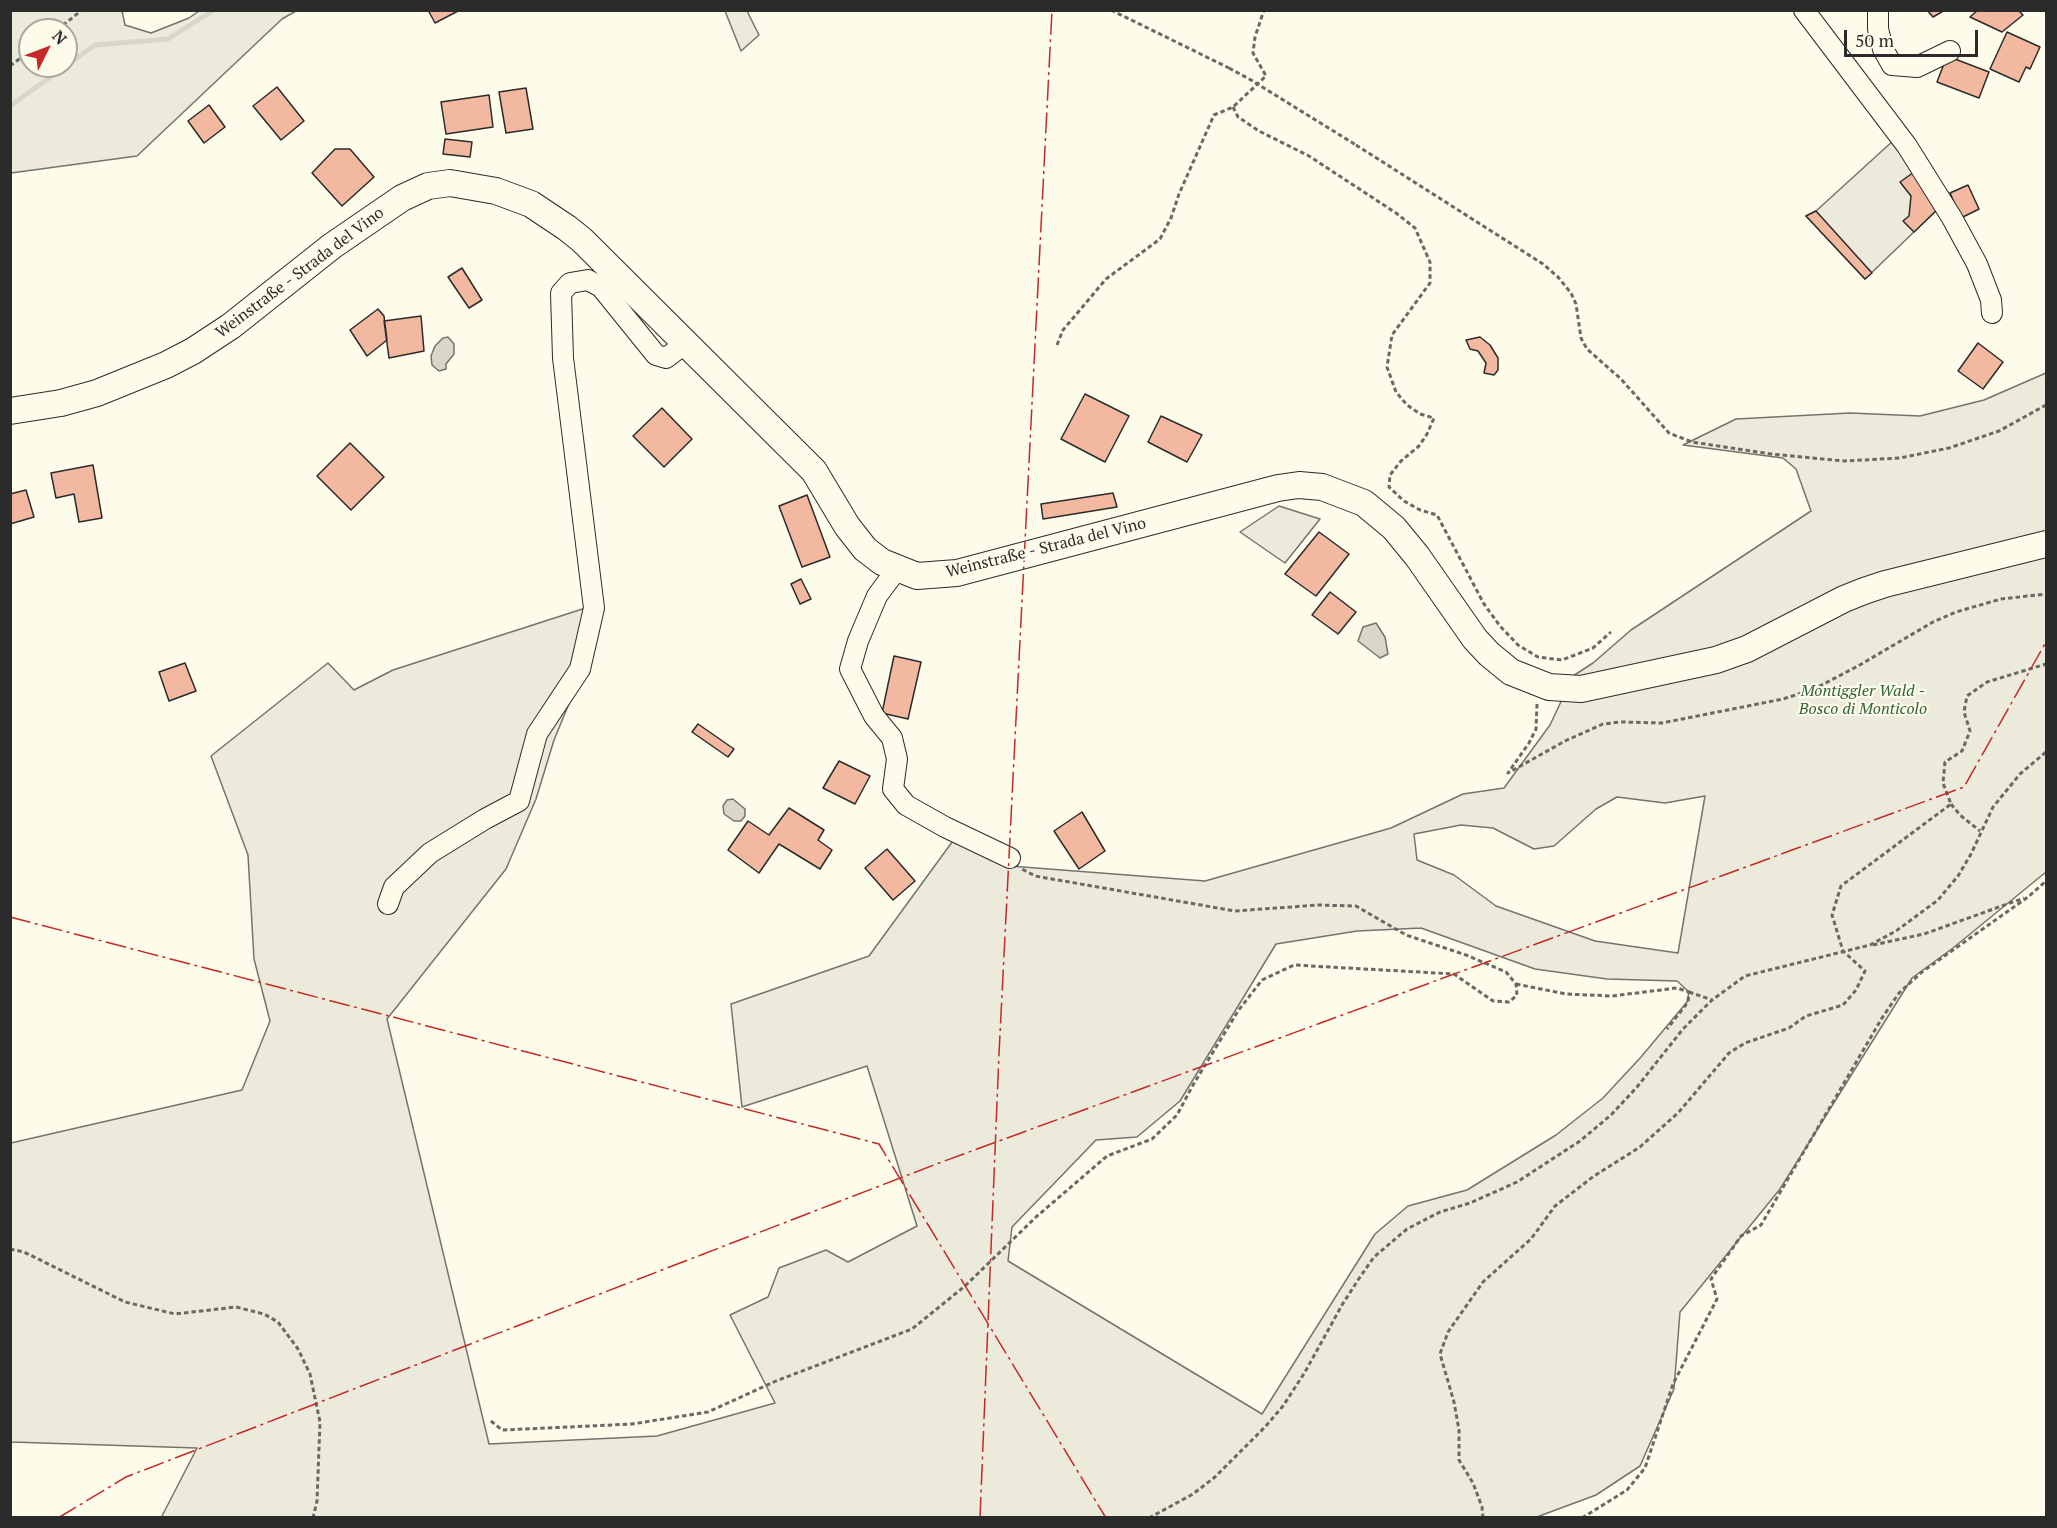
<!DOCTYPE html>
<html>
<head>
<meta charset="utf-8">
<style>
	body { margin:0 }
	#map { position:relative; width:2057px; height:1528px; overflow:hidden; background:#fdfbea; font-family:"PT Serif",serif }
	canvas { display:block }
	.frame { position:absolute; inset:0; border:12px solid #2b2b2b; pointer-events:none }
	.north { position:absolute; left:18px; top:18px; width:60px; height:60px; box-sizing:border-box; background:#fdfbea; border:2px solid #a9a89e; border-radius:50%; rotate:48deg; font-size:16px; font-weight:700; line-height:24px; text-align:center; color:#2b2b2b }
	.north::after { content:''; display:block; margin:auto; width:21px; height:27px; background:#c62828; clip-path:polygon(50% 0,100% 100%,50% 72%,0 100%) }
	.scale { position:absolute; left:1844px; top:30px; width:134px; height:27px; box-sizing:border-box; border:3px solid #2b2b2b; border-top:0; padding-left:8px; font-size:18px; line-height:21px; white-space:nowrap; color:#2b2b2b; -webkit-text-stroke:4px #fdfbea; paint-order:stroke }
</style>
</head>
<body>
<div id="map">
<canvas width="2057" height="1528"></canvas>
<div class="frame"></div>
<div class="north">N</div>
<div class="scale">50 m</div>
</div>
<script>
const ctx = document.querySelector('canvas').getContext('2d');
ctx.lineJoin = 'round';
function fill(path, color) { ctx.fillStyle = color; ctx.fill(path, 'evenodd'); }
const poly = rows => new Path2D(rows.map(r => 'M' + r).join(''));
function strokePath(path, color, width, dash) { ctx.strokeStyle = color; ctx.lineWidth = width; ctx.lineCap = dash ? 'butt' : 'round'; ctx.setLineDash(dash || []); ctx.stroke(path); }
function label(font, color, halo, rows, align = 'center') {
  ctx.font = font + ' "PT Serif",serif'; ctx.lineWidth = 4.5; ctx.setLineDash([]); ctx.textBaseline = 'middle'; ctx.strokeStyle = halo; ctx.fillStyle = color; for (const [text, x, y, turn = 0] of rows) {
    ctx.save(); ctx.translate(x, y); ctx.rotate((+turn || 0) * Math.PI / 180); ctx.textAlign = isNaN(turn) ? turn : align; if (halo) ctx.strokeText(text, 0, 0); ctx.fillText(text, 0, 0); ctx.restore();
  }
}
const green = poly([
	[10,11,122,11,125,25,151,33,189,18,199,11,296,11,282,19,137,156,11,173,10,11],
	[30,30,66,30,66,66,30,66,30,30],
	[725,11,747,11,759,35,741,51,725,11],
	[1894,140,1941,206,1865,279,1806,216,1816,211,1894,140],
	[2046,373,2046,872,1953,948,1912,978,1780,1189,1680,1312,1674,1389,1640,1466,1596,1495,1534,1518,161,1518,197,1448,11,1442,11,1143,242,1090,270,1021,254,959,248,855,211,756,328,663,354,690,393,670,598,604,580,677,554,740,536,799,506,869,387,1019,489,1444,657,1436,775,1403,730,1315,768,1297,779,1268,826,1250,848,1262,917,1226,867,1066,742,1107,731,1004,869,956,955,838,1010,866,1205,881,1391,828,1463,794,1504,788,1550,725,1573,676,1593,663,1631,630,1811,511,1796,469,1783,458,1683,445,1736,419,1850,413,1920,416,1984,400,2046,373],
	[1705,796,1678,953,1595,941,1496,906,1454,875,1417,860,1414,834,1461,825,1493,828,1534,849,1554,846,1596,809,1617,797,1665,803,1705,796],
	[1421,928,1535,969,1607,979,1677,981,1689,992,1687,1002,1641,1057,1603,1098,1556,1135,1467,1190,1408,1206,1375,1234,1262,1414,1008,1261,1012,1227,1096,1140,1137,1137,1180,1101,1276,944,1357,931,1421,928]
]);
const parking = poly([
	[1279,506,1320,519,1285,563,1240,532,1279,506]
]);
const water = poly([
	[448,337,454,344,454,354,446,364,446,369,439,371,432,365,431,356,435,346,443,338,448,337],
	[1376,623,1385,637,1388,654,1380,658,1358,641,1363,627,1376,623],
	[733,799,745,809,745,816,741,821,734,821,724,814,723,806,727,800,733,799]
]);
const stream = poly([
	[10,106,95,45,168,39,214,10]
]);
const building = poly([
	[428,10,460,10,435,23,428,10],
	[1927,10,1945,10,1933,17,1927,10],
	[1978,10,2018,10,2023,15,2002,32,1970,17,1978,10],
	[2007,32,2040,47,2030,69,2026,67,2019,82,1990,69,2007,32],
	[1947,56,1989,72,1979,98,1937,82,1947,56],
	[277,87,304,121,281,140,253,106,277,87],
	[526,88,533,129,506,133,499,92,526,88],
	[489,95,493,127,446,134,441,102,489,95],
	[209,105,225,127,204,143,188,121,209,105],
	[445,139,472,142,470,157,443,154,445,139],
	[335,149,350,149,374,177,342,206,312,173,335,149],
	[1917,170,1941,206,1914,232,1903,221,1909,216,1911,196,1900,182,1917,170],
	[1968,185,1979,209,1961,218,1950,193,1968,185],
	[1816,211,1872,273,1865,279,1806,216,1816,211],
	[462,268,482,300,469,308,448,277,462,268],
	[378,309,384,316,387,340,367,356,350,330,378,309],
	[421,316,424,351,389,358,384,321,421,316],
	[1480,337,1490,345,1498,358,1498,370,1494,375,1484,373,1486,363,1478,351,1470,349,1466,340,1480,337],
	[1978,343,2003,362,1983,389,1958,371,1978,343],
	[1085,394,1129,416,1105,462,1061,439,1085,394],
	[662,408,692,439,664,467,633,436,662,408],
	[1161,416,1202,435,1187,462,1148,442,1161,416],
	[350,443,384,477,351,510,317,476,350,443],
	[93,465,102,518,79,522,74,494,56,498,51,473,93,465],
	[26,490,34,517,10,524,10,494,26,490],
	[1113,493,1117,507,1043,519,1041,504,1113,493],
	[807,495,830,557,802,567,779,506,807,495],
	[1319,532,1349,554,1316,596,1285,574,1319,532],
	[801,579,811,599,800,604,791,584,801,579],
	[1330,592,1356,612,1338,634,1312,615,1330,592],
	[894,656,921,662,908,719,882,713,894,656],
	[185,663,196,691,169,701,159,672,185,663],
	[698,724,734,749,728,757,692,732,698,724],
	[839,761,870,776,855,804,823,788,839,761],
	[789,808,824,830,818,840,832,850,820,869,779,844,759,873,728,850,748,821,769,835,789,808],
	[1082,812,1105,851,1079,869,1054,831,1082,812],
	[887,849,915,881,893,900,865,868,887,849]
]);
const path = poly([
	[1111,10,1229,68],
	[57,30,82,10],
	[10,66,30,51],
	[1233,107,1238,117,1259,131,1309,156,1396,213,1415,228,1430,262,1430,283,1392,335,1387,367,1396,392,1407,405,1420,414,1434,418,1427,434,1419,446,1401,461,1390,475,1389,487,1404,501,1420,510,1437,515,1484,604,1500,626,1518,645,1538,657,1562,660,1593,648,1611,632],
	[1356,145,1543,264,1558,277,1571,293,1576,304,1581,338,1587,349,1621,379,1669,433,1692,442,1771,454,1844,461,1900,458,1949,448,1999,431,2046,405],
	[1057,345,1063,330,1106,279,1160,239,1171,218,1179,194,1214,115,1233,107,1266,76,1253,53,1255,37,1264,10],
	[1537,704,1536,729,1529,743,1508,773,1565,741,1603,724,1621,722,1662,723,1783,699,1814,689,1858,666,1933,622,1956,612,2001,599,2046,594],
	[1951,804,1960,815,1980,831],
	[1873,945,1924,934,2024,898],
	[1516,984,1566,994,1612,996,1677,988,1689,992,1688,1002,1667,1029],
	[1689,992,1712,1000],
	[10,1249,24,1252,125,1302,175,1314,236,1307,264,1314,278,1322,298,1349,310,1374,320,1422,317,1501,313,1518],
	[491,1421,502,1430,547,1428,632,1424,708,1412,776,1381,912,1329,965,1286,1036,1217,1107,1156,1152,1139,1177,1115,1193,1085,1238,1011,1262,980,1294,965,1454,974,1493,1001,1509,1002,1517,995,1516,984,1506,972,1466,955,1406,935,1356,906,1318,905,1235,911,1035,876,1022,869],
	[1149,1518,1193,1494,1215,1477,1265,1427,1283,1406,1305,1372,1342,1305,1360,1277,1374,1257,1407,1229,1440,1212,1470,1203,1517,1182,1580,1141,1611,1115,1637,1087,1683,1029,1712,1000,1745,976,1870,945,1896,931,1938,900,1958,876,1971,854,1993,807,2020,774,2046,752],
	[1483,1518,1482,1507,1473,1483,1459,1460,1459,1430,1454,1402,1440,1354,1448,1332,1483,1282,1531,1239,1555,1206,1594,1176,1640,1147,1678,1113,1729,1053,1745,1043,1789,1028,1806,1016,1843,1005,1856,990,1865,971,1843,951,1832,915,1841,886,1951,804,1943,783,1945,762,1962,751,1970,731,1964,712,1967,696,1987,682,2046,664],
	[1582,1518,1627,1490,1645,1468,1673,1384,1717,1299,1711,1279,1741,1236,1761,1225,1882,1018,1899,993,1922,972,2028,897,2046,881]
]);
const minor = poly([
	[1804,10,1907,146,1952,218,1977,264,1991,300,1992,313],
	[1878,10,1878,29,1883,49,1892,65,1917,67,1950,51],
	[897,569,877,596,858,641,850,669,874,716,892,738,897,759,893,789,906,805,945,827,1010,858],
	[388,904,394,887,430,853,485,819,519,801,537,734,580,669,594,608,563,358,561,293,570,283,588,280,601,287,656,355,666,358,686,343]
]);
const major = poly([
	[10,411,61,403,97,393,166,365,193,351,231,326,332,246,402,198,428,186,450,183,496,191,531,204,567,228,582,240,814,471,847,526,865,549,882,562,917,576,957,573,1278,488,1299,485,1322,487,1364,503,1394,528,1417,556,1475,639,1489,654,1511,672,1549,687,1581,689,1716,660,1747,649,1844,599,1864,591,1885,584,2046,544]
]);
const pathBridge = poly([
	[1229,68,1251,80,1356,145]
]);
const power = poly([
	[10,917,879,1144,1106,1518],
	[58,1518,126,1477,939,1163,1964,787,2046,642],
	[980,1518,999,1054,1052,10]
]);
const streetNames = [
	["Weinstraße - Strada del Vino",300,273,-37],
	["Weinstraße - Strada del Vino",1046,548,-14]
];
const parkNames = [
	["Montiggler Wald -",1863,691],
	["Bosco di Monticolo",1863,709]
];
fill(green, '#ecebdb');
strokePath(green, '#74746e', 1.5);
fill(parking, '#eceadb');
strokePath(parking, '#74746e', 1.5);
fill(water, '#d8d7c9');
strokePath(water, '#74746e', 1.5);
strokePath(stream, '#d8d7c9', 5);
fill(building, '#f2b8a0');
strokePath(building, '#2b2b2b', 1.5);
strokePath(minor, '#2b2b2b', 22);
strokePath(major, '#2b2b2b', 28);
strokePath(path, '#6a6964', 3, [4.5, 3]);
strokePath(minor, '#fdfbea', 20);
strokePath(major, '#fdfbea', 26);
strokePath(pathBridge, '#6a6964', 3, [4.5, 3]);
strokePath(power, '#c62828', 1.5, [21, 4.5, 3, 4.5]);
label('16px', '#2b2b2b', '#fdfbea', streetNames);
label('italic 16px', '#34623c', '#fdfbea', parkNames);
</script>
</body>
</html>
